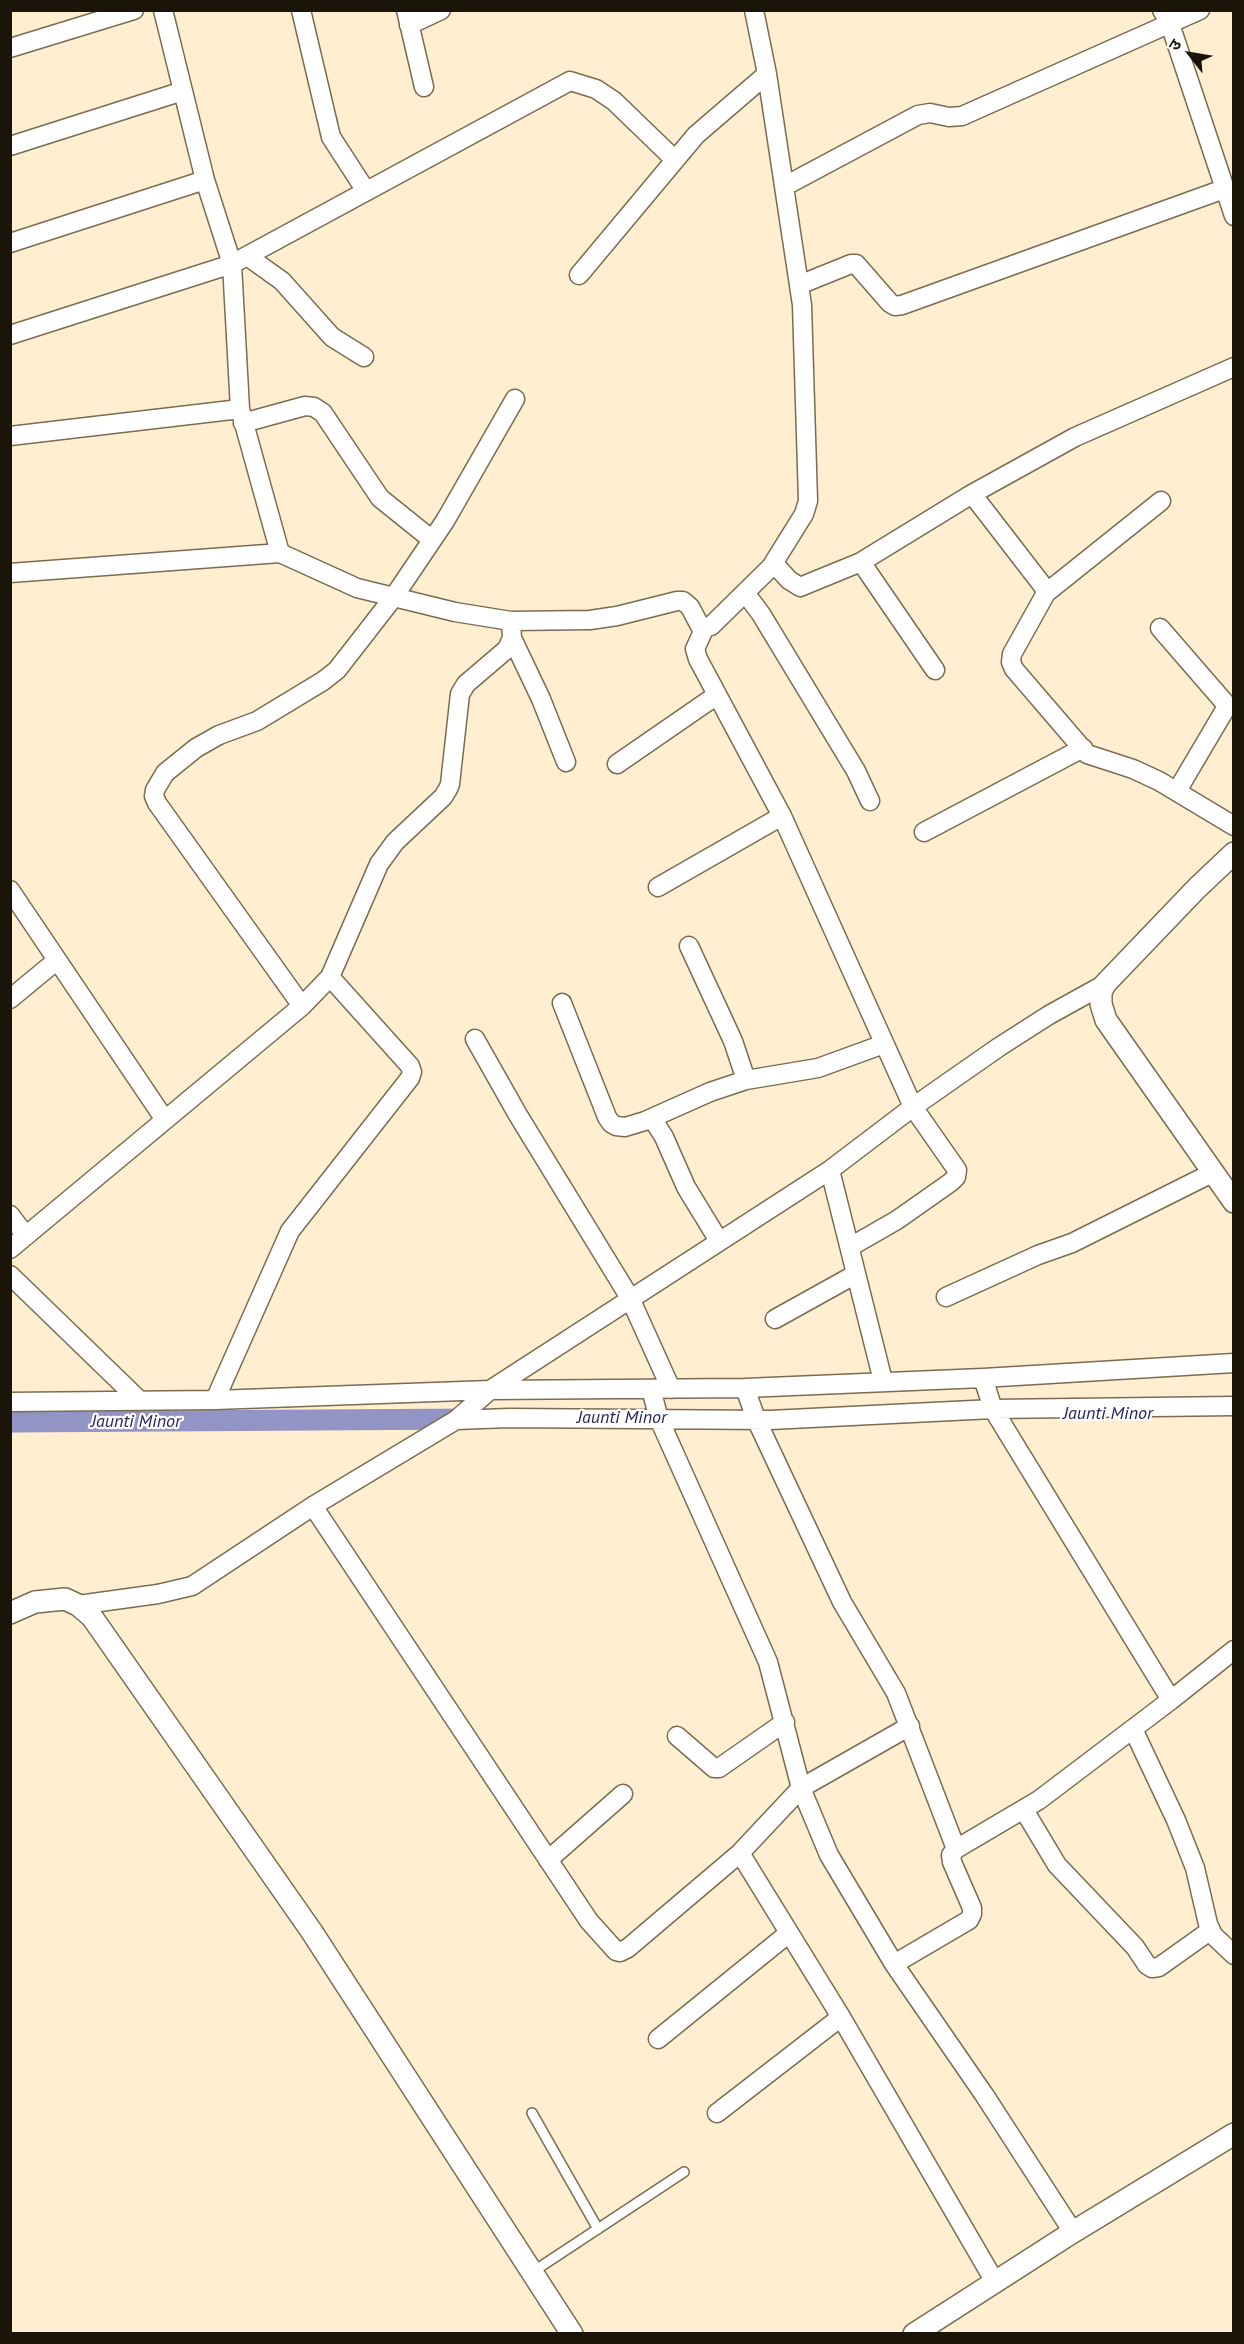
<!DOCTYPE html>
<html>
<head>
<meta charset="utf-8">
<style>
	body { margin:0 }
	#map { position:relative; width:1244px; height:2344px; overflow:hidden; background:#ffeed0; font-family:"PT Sans","Noto Sans Devanagari",sans-serif }
	canvas { display:block }
	.frame { position:absolute; inset:0; border:12px solid #1a1409; pointer-events:none }
	.north { position:absolute; left:1160px; top:24px; width:60px; height:60px; -webkit-text-stroke:4px #fff; paint-order:stroke; rotate:301deg; font-size:16px; font-weight:700; line-height:24px; text-align:center; color:#1a1409 }
	.north::after { content:''; display:block; margin:auto; width:21px; height:27px; background:#1a1409; clip-path:polygon(50% 0,100% 100%,50% 72%,0 100%) }
</style>
</head>
<body>
<div id="map">
<canvas width="1244" height="2344"></canvas>
<div class="frame"></div>
<div class="north">उ</div>
</div>
<script>
const ctx = document.querySelector('canvas').getContext('2d');
ctx.lineJoin = 'round';
const poly = rows => new Path2D(rows.map(r => 'M' + r).join(''));
function strokePath(path, color, width, dash) { ctx.strokeStyle = color; ctx.lineWidth = width; ctx.lineCap = dash ? 'butt' : 'round'; ctx.setLineDash(dash || []); ctx.stroke(path); }
function label(font, color, halo, rows, align = 'center') {
  ctx.font = font + ' "PT Sans",sans-serif'; ctx.lineWidth = 4.5; ctx.setLineDash([]); ctx.textBaseline = 'middle'; ctx.strokeStyle = halo; ctx.fillStyle = color; for (const [text, x, y, turn = 0] of rows) {
    ctx.save(); ctx.translate(x, y); ctx.rotate((+turn || 0) * Math.PI / 180); ctx.textAlign = isNaN(turn) ? turn : align; if (halo) ctx.strokeText(text, 0, 0); ctx.fillText(text, 0, 0); ctx.restore();
  }
}
const canal = poly([
	[10,1422,469,1419]
]);
const service = poly([
	[532,2113,598,2229],
	[534,2271,684,2172]
]);
const minor = poly([
	[163,10,205,180,232,264,240,409,280,553],
	[301,10,331,137,366,191],
	[406,10,424,87],
	[754,10,767,74,802,305,808,501,804,514,771,567],
	[1162,10,1170,24,1234,216],
	[409,25,441,10],
	[10,48,134,10],
	[10,146,183,91],
	[785,186,918,115,930,113,949,117,962,116,1200,10],
	[10,243,205,180],
	[247,256,282,281,332,337,364,357],
	[579,275,696,135,767,74],
	[799,285,851,264,856,264,890,303,895,306,902,305,1224,189],
	[10,335,232,264,570,81,596,89,614,101,674,159],
	[243,423,305,406,314,407,323,413,380,498,431,539],
	[10,436,240,409],
	[972,494,1043,586,1046,593,1012,654,1011,662,1014,669,1087,754,1133,769,1159,781,1234,826],
	[861,562,935,670],
	[10,573,280,553,357,588,455,612,511,621,590,620,617,616,677,601,683,601,690,607,700,626,705,627,711,626,771,567,779,569,789,580,800,587,861,562,972,494,1075,437,1234,367],
	[1046,593,1161,501],
	[746,594,761,614,856,771,870,801],
	[705,627,695,649,698,659,782,816,913,1107,957,1170,956,1177,951,1182,897,1220,850,1247],
	[1160,628,1225,703,1226,708,1177,791],
	[512,638,541,699,566,762],
	[617,764,717,695],
	[924,832,1083,748],
	[658,887,782,816],
	[10,890,165,1120],
	[689,946,733,1041,746,1080],
	[10,999,56,961],
	[562,1003,607,1117,611,1123,616,1126,625,1127,645,1121,710,1092,746,1080,818,1068,884,1044],
	[302,1006,157,803,154,796,155,790,165,773,196,748,219,735,257,721,323,681,337,670,393,598,445,521,515,399],
	[475,1039,518,1115,630,1298,671,1389],
	[652,1118,664,1137,686,1187,719,1241],
	[830,1170,883,1381],
	[10,1215,26,1236],
	[10,1249,302,1006,330,977,379,864,395,842,443,797,448,789,450,784,460,694,466,684,507,649,512,638,511,621],
	[10,1275,140,1401],
	[946,1297,1038,1255,1072,1243,1212,1173],
	[775,1319,856,1274],
	[983,1378,993,1409,1171,1700],
	[745,1388,756,1419,842,1602,896,1693,956,1849],
	[651,1389,659,1419,768,1662,801,1788,829,1855,894,1964,985,2096,1073,2232],
	[215,1400,290,1231,410,1078,412,1072,410,1066,330,977],
	[10,1402,215,1400,490,1390,745,1388,983,1378,1234,1363],
	[456,1420,509,1418,770,1420,993,1409,1234,1406],
	[313,1506,589,1921,616,1951,620,1952,628,1948,740,1853,801,1788,910,1726],
	[78,1605,158,1594,192,1586,313,1506,456,1420,490,1390,830,1170,913,1107,999,1047,1049,1015,1105,984],
	[1133,1729,1176,1820,1195,1868,1208,1924,1213,1935,1234,1955],
	[677,1736,714,1768,719,1768,785,1722],
	[1024,1810,1057,1865,1135,1947,1147,1965,1152,1968,1159,1967,1211,1930],
	[740,1853,841,2017,995,2282],
	[548,1860,623,1794],
	[894,1964,969,1920,972,1914,972,1908,952,1862,951,1855,956,1849,1039,1800,1171,1700,1234,1650],
	[658,2039,789,1933],
	[717,2113,841,2017]
]);
const tertiary = poly([
	[1234,853,1197,888,1105,984,1101,992,1101,1004,1106,1020,1234,1202],
	[10,1613,35,1602,65,1599,78,1605,92,1617,312,1932,572,2334],
	[914,2334,1073,2232,1234,2134]
]);
const waterNames = [
	["Jaunti Minor",1108,1414],
	["Jaunti Minor",622,1418],
	["Jaunti Minor",136,1422]
];
strokePath(canal, '#9194c4', 21);
strokePath(service, '#7a6b51', 12);
strokePath(minor, '#7a6b51', 21);
strokePath(tertiary, '#7a6b51', 24);
strokePath(service, '#fff', 9);
strokePath(minor, '#fff', 18);
strokePath(tertiary, '#fff', 21);
label('italic 18px', '#27225d', '#fff', waterNames);
</script>
</body>
</html>
